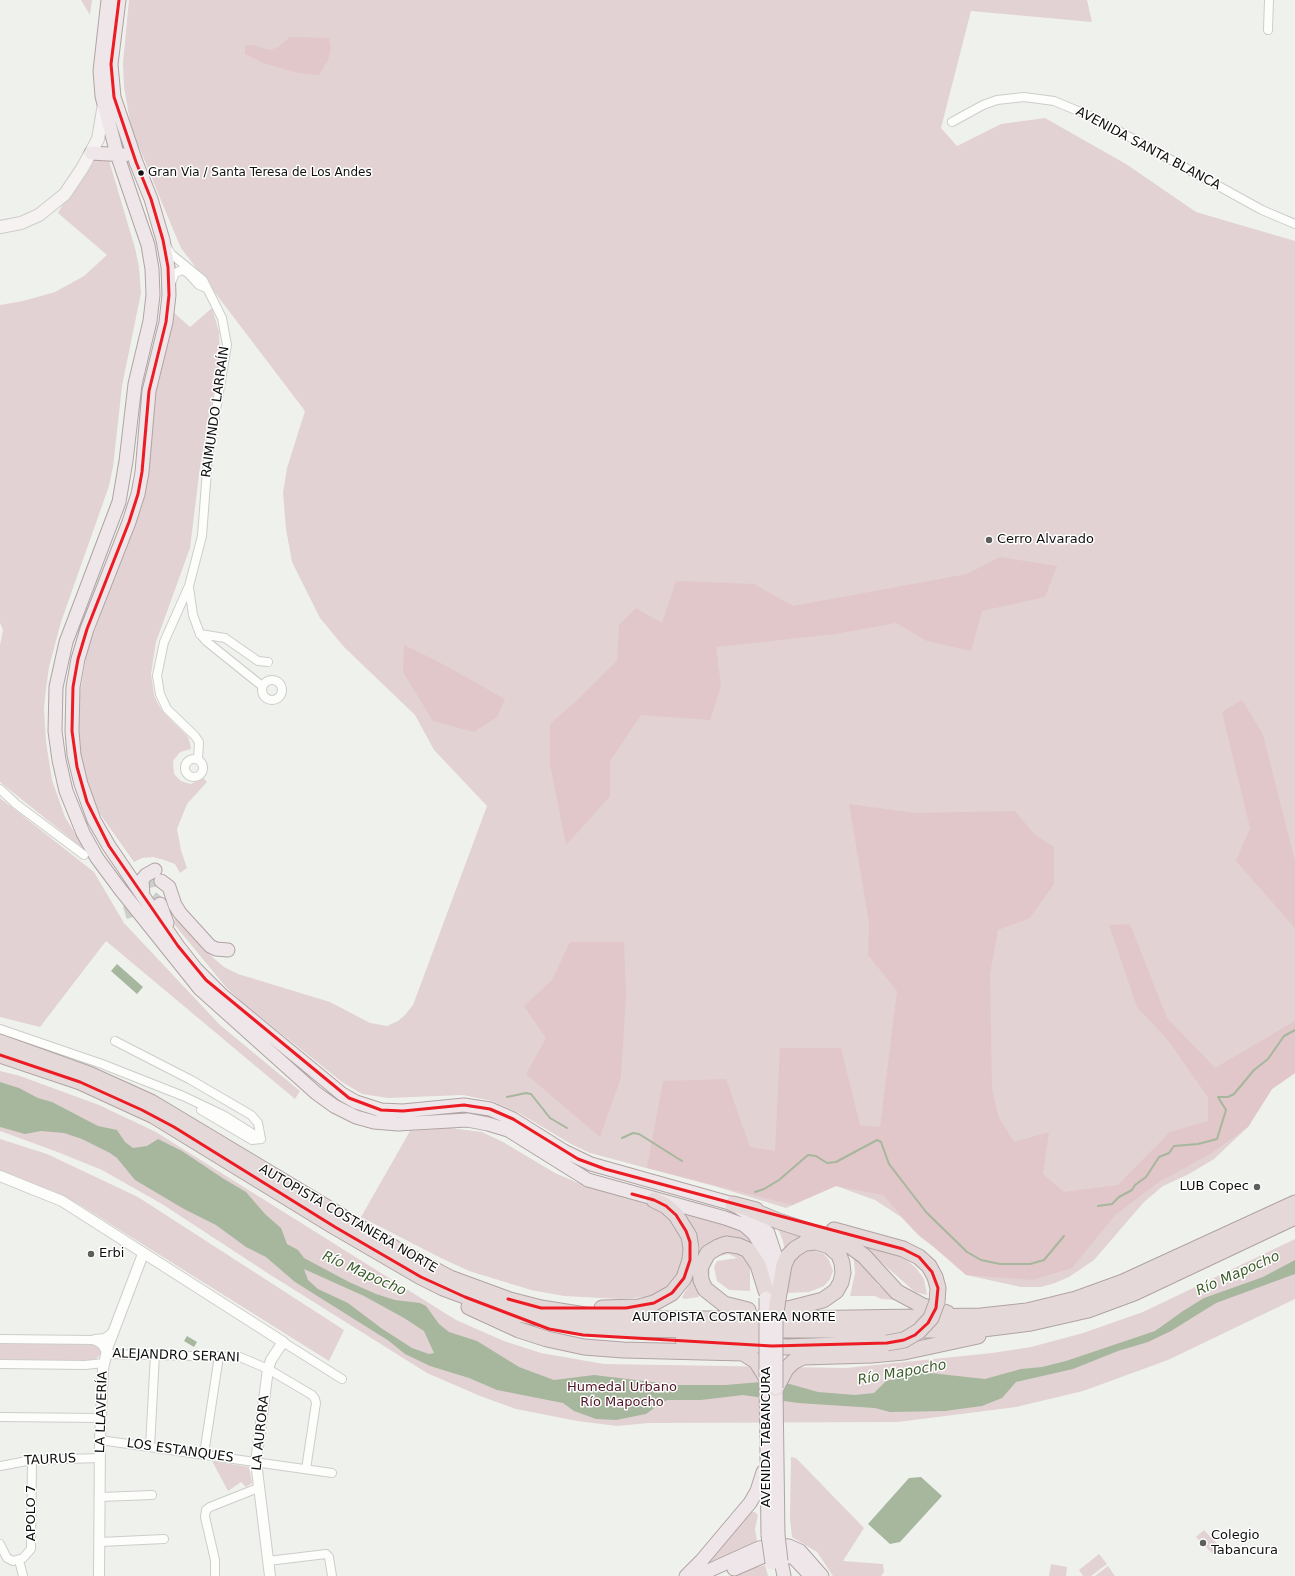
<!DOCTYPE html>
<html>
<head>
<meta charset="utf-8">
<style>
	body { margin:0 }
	canvas { display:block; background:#eff1ed }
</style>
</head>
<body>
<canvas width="1295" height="1576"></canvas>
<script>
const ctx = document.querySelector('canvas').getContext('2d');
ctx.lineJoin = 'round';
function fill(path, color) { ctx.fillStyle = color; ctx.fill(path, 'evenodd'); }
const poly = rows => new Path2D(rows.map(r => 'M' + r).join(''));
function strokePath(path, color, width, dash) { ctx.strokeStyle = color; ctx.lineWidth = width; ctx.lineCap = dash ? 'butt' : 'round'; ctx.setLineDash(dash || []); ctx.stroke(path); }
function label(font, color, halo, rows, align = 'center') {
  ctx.font = font + ' "DejaVu Sans",sans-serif'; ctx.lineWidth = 3; ctx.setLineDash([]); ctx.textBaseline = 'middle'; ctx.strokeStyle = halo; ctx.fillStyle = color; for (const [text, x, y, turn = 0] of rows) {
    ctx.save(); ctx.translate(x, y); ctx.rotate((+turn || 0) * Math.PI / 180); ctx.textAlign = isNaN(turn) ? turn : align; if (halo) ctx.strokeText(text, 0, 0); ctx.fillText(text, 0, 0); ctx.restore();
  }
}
const green = poly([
	[81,0,92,0,90,15],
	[129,0,1087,0,1092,22,971,11,941,128,957,146,1001,124,1045,118,1126,164,1196,212,1295,241,1295,1073,1272,1089,1248,1127,1214,1159,1189,1174,1163,1186,1144,1202,1094,1260,1069,1277,1055,1283,1041,1287,1021,1287,966,1275,941,1252,920,1237,901,1217,875,1200,836,1186,786,1208,714,1186,590,1153,571,1144,519,1113,492,1101,463,1095,388,1098,362,1094,342,1082,243,1003,225,986,174,924,175,916,211,956,224,967,238,974,330,1002,370,1023,387,1026,398,1021,405,1015,413,1005,487,806,434,750,415,715,344,647,320,618,292,562,286,529,283,493,287,468,305,411,181,248,162,203,131,127,124,87,123,63],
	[90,155,108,157,135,248,139,267,141,293,122,386,113,467,109,486,61,622,49,667,46,689,44,708,46,742,52,780,65,817,85,850,0,782,0,645,3,630,0,623,0,305,23,301,55,292,84,276,107,255,58,213],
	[212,308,219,332,220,357,200,467,190,548,156,642,151,674,154,695,158,704,163,712,188,737,190,743,191,749,180,752,173,761,174,774,181,781,187,783,191,784,203,778,207,782,187,804,177,829,181,850,187,868,180,873,175,864,164,860,153,857,142,858,134,862,100,814,90,792,83,770,77,726,80,693,87,652,133,523,155,392,172,311,190,327],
	[0,798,94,872,124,923,220,1025,300,1091,295,1099,106,941,40,1027,0,1017],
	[0,1071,20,1076,99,1105,156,1132,456,1320,504,1341,541,1353,604,1364,846,1368,992,1353,1031,1347,1083,1333,1143,1312,1295,1239,1295,1299,1168,1360,1083,1391,1016,1407,898,1422,649,1423,617,1426,577,1421,516,1409,480,1396,427,1373,269,1274,162,1204,102,1170,55,1151,0,1131],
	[450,1128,482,1132,503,1142,555,1173,578,1183,638,1200,663,1210,684,1233,684,1267,665,1290,655,1296,621,1299,564,1296,531,1290,469,1271,441,1258,361,1217,410,1131],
	[0,1139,47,1154,138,1197,344,1330,329,1361,80,1205,53,1191,0,1172],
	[681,1210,708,1218,743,1231,752,1239,756,1248,751,1247,700,1257,700,1247,695,1231],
	[778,1229,781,1229,804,1236,785,1254,783,1241],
	[862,1245,904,1258,916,1268,924,1279,927,1295,915,1292],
	[806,1248,824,1254,829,1260,833,1271,830,1279,824,1286,809,1292,787,1293,789,1264],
	[724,1250,743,1254,750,1265,750,1291,729,1290,717,1281,714,1267,717,1261,737,1258,729,1254,715,1257,710,1264,709,1282,706,1282,708,1262],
	[850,1252,869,1271,878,1285,896,1300,881,1299,875,1296,850,1296,855,1273,854,1261],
	[694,1278,699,1297,684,1299,682,1297],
	[0,1342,98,1344,102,1353,96,1359,73,1362,0,1362],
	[791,1457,796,1458,864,1528,843,1561,883,1564,884,1572,881,1576,833,1576,817,1552,792,1537,790,1519],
	[212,1461,249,1467,252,1483,246,1487,241,1482,228,1491],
	[751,1512,755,1512,758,1515,755,1529,757,1541,704,1565],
	[1204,1530,1222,1549,1215,1556,1196,1537],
	[1099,1554,1107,1564,1091,1576,1083,1576,1079,1570],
	[1051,1564,1067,1567,1066,1576,1049,1576],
	[765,1565,768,1576,729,1576,743,1571],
	[1108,1566,1115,1576,1095,1576]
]);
const forest = poly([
	[290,37,329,38,331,48,328,60,319,75,298,73,263,63,245,54,245,46,252,45,270,50,278,47],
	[1000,557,1057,566,1045,597,982,611,971,651,927,641,896,623,835,634,716,647,721,686,710,720,641,715,610,761,610,796,566,845,550,764,550,724,573,704,617,661,619,625,636,608,662,623,676,581,754,584,793,606,967,574],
	[404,645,435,660,505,699,497,717,474,732,433,721,403,672],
	[1242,700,1263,735,1295,861,1295,928,1236,861,1250,828,1222,712],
	[849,804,916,813,1015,811,1034,834,1054,847,1054,884,1030,918,998,930,990,974,992,1089,998,1116,1014,1142,1049,1132,1043,1174,1064,1192,1118,1185,1170,1132,1208,1121,1208,1097,1167,1039,1137,1007,1109,925,1130,924,1167,1018,1215,1068,1295,1021,1295,1073,1272,1089,1248,1127,1210,1154,1159,1182,1115,1215,1072,1268,1032,1280,966,1275,913,1229,883,1195,836,1186,792,1205,647,1168,663,1081,726,1079,750,1147,775,1151,780,1048,841,1048,860,1125,880,1127,897,991,868,955,869,923],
	[570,942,624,942,626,995,621,1077,600,1137,526,1074,546,1038,524,1006,552,980]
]);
const water = poly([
	[117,964,143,987,137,994,111,971],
	[0,1082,19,1088,38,1098,52,1102,98,1126,117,1130,125,1142,133,1148,147,1146,158,1139,182,1151,224,1179,246,1192,265,1214,281,1228,287,1244,298,1250,304,1258,349,1282,376,1294,395,1300,420,1303,426,1306,439,1324,449,1332,477,1341,519,1367,554,1380,594,1375,678,1385,725,1385,761,1382,786,1383,818,1392,855,1395,874,1393,886,1381,921,1372,985,1379,1021,1369,1042,1367,1066,1361,1155,1331,1183,1311,1204,1298,1263,1277,1295,1260,1295,1274,1216,1303,1171,1331,1148,1342,1118,1351,1073,1369,1016,1382,1002,1398,982,1406,945,1411,890,1412,875,1408,798,1403,743,1395,701,1400,667,1400,657,1406,646,1414,616,1420,596,1419,574,1411,563,1403,497,1390,469,1378,430,1366,405,1354,389,1341,295,1282,266,1257,246,1247,216,1225,184,1209,135,1180,117,1158,110,1153,82,1139,64,1133,41,1131,25,1134,0,1127],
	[304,1269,364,1296,404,1318,424,1331,434,1353,429,1354,412,1348,381,1328,348,1303,318,1289,308,1280],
	[187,1336,197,1342,194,1347,184,1341],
	[921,1477,942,1496,900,1542,890,1544,868,1524,909,1478]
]);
const stream = poly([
	[507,1097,526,1093,531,1094,550,1118,567,1128],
	[622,1138,633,1133,639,1134,682,1161],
	[755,1192,764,1189,779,1180,808,1155,816,1156,827,1163,836,1162,877,1140,881,1142,889,1164,926,1212,967,1252,981,1260,1000,1264,1030,1264,1044,1260,1064,1236],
	[1098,1206,1112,1204,1119,1197,1132,1190,1135,1185,1146,1177,1159,1157,1169,1153,1174,1146,1198,1144,1217,1139,1226,1110,1218,1097,1228,1097,1234,1094,1254,1070,1268,1059,1284,1036,1295,1030]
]);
const primaryTunnel = poly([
	[134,894,148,894,160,904],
	[133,917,129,904,132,895,147,882,156,880,161,881]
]);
const minor = poly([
	[1268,30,1269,0],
	[952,122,983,105,997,100,1024,97,1054,101,1095,118,1262,210,1295,224],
	[167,247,171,254,203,280,222,318,227,345,208,457,202,536,189,586,164,642,157,676,160,694,167,709,195,736,199,742,198,760],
	[171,283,175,273,182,270,188,273,199,285,206,288],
	[189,587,193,615,200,634,206,641,262,686],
	[200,634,225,638,258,661,268,662],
	'262 690a10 10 0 1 1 20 0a10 10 0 1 1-20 0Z',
	'185 768a9 9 0 1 1 18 0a9 9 0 1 1-18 0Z',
	[0,789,16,804,84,855],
	[0,1029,102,1064,183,1096,223,1115,261,1139],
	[115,1041,191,1080,251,1115,258,1123,261,1139],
	[201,1110,252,1140,261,1139],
	[0,1339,95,1340,102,1345,106,1352],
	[283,1342,342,1379],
	[106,1354,240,1357,268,1369,312,1395,315,1399,316,1403,306,1469],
	[0,1364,85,1365,104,1363],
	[0,1417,100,1418],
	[100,1440,332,1473],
	[150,1447,155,1354],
	[204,1454,219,1356],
	[0,1466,32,1460,100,1458],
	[100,1497,152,1495],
	[100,1542,164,1539],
	[0,1544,7,1558,13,1561,23,1558,31,1549,32,1460],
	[19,1560,23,1576],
	[268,1561,326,1554,329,1557,332,1576],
	[215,1576,215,1560,205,1517,206,1510,210,1507,258,1488]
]);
const tertiary = poly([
	[0,1176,62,1201,283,1342,271,1360,268,1369,256,1462,270,1576],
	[95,1340,105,1339,113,1333],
	[99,1576,100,1440,103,1369,108,1346,143,1254]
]);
const secondary = poly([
	[0,227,21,223,39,215,65,194,83,167,98,139,104,104]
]);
const primary = poly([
	[108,0,100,71,102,96,117,154,148,245,152,269,153,295,150,321,135,384,126,461,119,502,66,642,56,687,55,731,59,760,66,791,83,833,97,858,120,889,200,989,316,1093,334,1106,356,1117,374,1122,398,1124,467,1120,488,1124,508,1130,588,1180,725,1218,744,1225,754,1234,763,1249,765,1279],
	[119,0,111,64,114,97,136,162,151,199,163,240,168,267,169,295,166,322,149,391,142,472,138,494,129,522,87,629,78,659,73,687,72,731,74,755,81,784,94,820,109,846,143,896,178,946,196,969,222,995,342,1094,356,1102,381,1110,403,1111,464,1105,490,1109,513,1119,564,1151,591,1164,733,1204,752,1216,768,1233,775,1254,776,1285],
	[91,153,125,155],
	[161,881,169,887,175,905,180,913,210,946,216,949,228,950],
	[143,896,142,880,146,875,155,870],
	[160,904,167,923],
	[766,1377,768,1535],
	[776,1388,778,1535],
	[781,1561,784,1576],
	[734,1569,764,1556,782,1554,794,1558,811,1576],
	[686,1576,702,1560,750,1503,757,1491,763,1472],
	[697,1576,759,1548,775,1545,789,1546,800,1551,822,1576]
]);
const motorway = poly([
	[0,1042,89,1074,151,1102,401,1252,450,1278,510,1300,541,1308,585,1315,647,1319,788,1319,981,1316,1027,1311,1076,1299,1123,1282,1295,1203],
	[0,1055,80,1082,154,1116,335,1227,421,1277,443,1288,508,1312,578,1326,612,1329,699,1330,940,1330,983,1329,1031,1323,1088,1310,1134,1293,1295,1217],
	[733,1204,756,1210],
	[747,1208,778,1221,846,1243,864,1256,897,1292,923,1306,947,1313],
	[834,1230,903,1249,919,1257,929,1266,935,1277,938,1288,937,1302],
	[778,1299,784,1265,788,1256,795,1249,805,1243,816,1242,829,1246,839,1255,842,1263,843,1273,841,1282,836,1291,823,1300,784,1310],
	[469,1307,519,1330,547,1339,584,1347,623,1350,743,1353,756,1361,766,1377],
	[602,1308,639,1307,654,1303,672,1293,684,1278,690,1260,691,1248,689,1236,676,1215,666,1206,654,1200],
	[748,1310,724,1304,705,1289,701,1280,700,1268,708,1253,718,1247,726,1244,739,1246,748,1250,758,1265,766,1291],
	[683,1340,787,1347,887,1343],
	[776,1388,786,1369,793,1362,803,1357,871,1355,904,1352,978,1336]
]);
const primaryBridge = poly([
	[766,1298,766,1377],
	[776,1303,776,1388],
	[768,1535,772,1563],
	[778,1535,781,1561]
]);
const motorwayBridge = poly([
	[776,1313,778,1299],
	[887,1343,904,1340,919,1331,931,1318,937,1302]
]);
const bus1 = poly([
	[0,1055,80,1082,142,1110,174,1127,335,1227,421,1277,465,1297,549,1329,583,1335,772,1346,887,1343,904,1340,915,1335,928,1323,936,1308,938,1288,932,1272,919,1257,903,1249,605,1169,578,1159,513,1119,490,1109,464,1105,403,1111,381,1110,349,1098,206,980,178,946,109,846,87,802,77,767,72,731,73,687,78,659,87,629,129,522,138,494,142,472,149,391,166,322,169,295,168,267,163,240,151,199,136,162,114,97,111,64,119,0],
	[508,1299,541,1308,626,1308,654,1303,672,1293,684,1278,690,1260,690,1242,686,1231,676,1215,666,1206,654,1200,632,1194]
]);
const markers = [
	[141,173,3.5,"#0f100e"],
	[989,540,4,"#5d5f5c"],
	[1257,1187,4,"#5d5f5c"],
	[91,1254,4,"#5d5f5c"],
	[1203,1543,4,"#5d5f5c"]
];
const busNames = [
	["Gran Via / Santa Teresa de Los Andes",148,173]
];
const streetNames = [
	["AVENIDA SANTA BLANCA",1148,149,28],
	["RAIMUNDO LARRAÍN",216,412,-82],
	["AUTOPISTA COSTANERA NORTE",348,1219,30],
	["AUTOPISTA COSTANERA NORTE",734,1318],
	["ALEJANDRO SERANI",176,1356,2],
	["LA LLAVERÍA",102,1412,-88],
	["LA AURORA",261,1433,-84],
	["AVENIDA TABANCURA",767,1437,-90],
	["LOS ESTANQUES",180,1451,8],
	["TAURUS",50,1460,-3],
	["APOLO 7",32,1513,-90]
];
const poiNames = [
	["Cerro Alvarado",997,540],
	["LUB Copec",1249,1187,"right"],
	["Erbi",99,1254],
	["Colegio",1211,1536],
	["Tabancura",1211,1551]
];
const parkNames = [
	["Humedal Urbano",622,1388],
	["Río Mapocho",622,1403]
];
const waterNames = [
	["Río Mapocho",364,1274,24],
	["Río Mapocho",1238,1274,-24],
	["Río Mapocho",902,1373,-10]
];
fill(green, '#e3d2d3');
fill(forest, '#e1c7c9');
fill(water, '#a6b79d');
strokePath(stream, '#a6b79d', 2);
strokePath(primaryTunnel, '#cdcfcc', 13, [13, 6]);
strokePath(minor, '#cccecb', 10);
strokePath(tertiary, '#cccecb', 12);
strokePath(secondary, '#cccecb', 14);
strokePath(primary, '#b0a3a4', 15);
strokePath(motorway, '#b0a3a4', 17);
strokePath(minor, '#fdfdfc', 8);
strokePath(tertiary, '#fdfdfc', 10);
strokePath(secondary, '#f6f2f2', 12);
strokePath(primary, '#eee6e8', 13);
strokePath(motorway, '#e4d8d9', 15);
strokePath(primaryBridge, '#b0a3a4', 15, []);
strokePath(motorwayBridge, '#b0a3a4', 17, []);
strokePath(primaryBridge, '#eee6e8', 13);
strokePath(motorwayBridge, '#e4d8d9', 15);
strokePath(bus1, '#ed1c24', 3);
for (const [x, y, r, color] of markers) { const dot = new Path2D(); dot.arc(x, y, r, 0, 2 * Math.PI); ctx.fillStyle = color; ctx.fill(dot); strokePath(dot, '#fff', 1.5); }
label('12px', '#0f100e', '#fff', busNames, 'left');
label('13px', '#0f100e', '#fff', streetNames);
label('13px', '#0f100e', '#fff', poiNames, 'left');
label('13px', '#501525', '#fff', parkNames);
label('italic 14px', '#3c5e2a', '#fff', waterNames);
</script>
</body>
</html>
